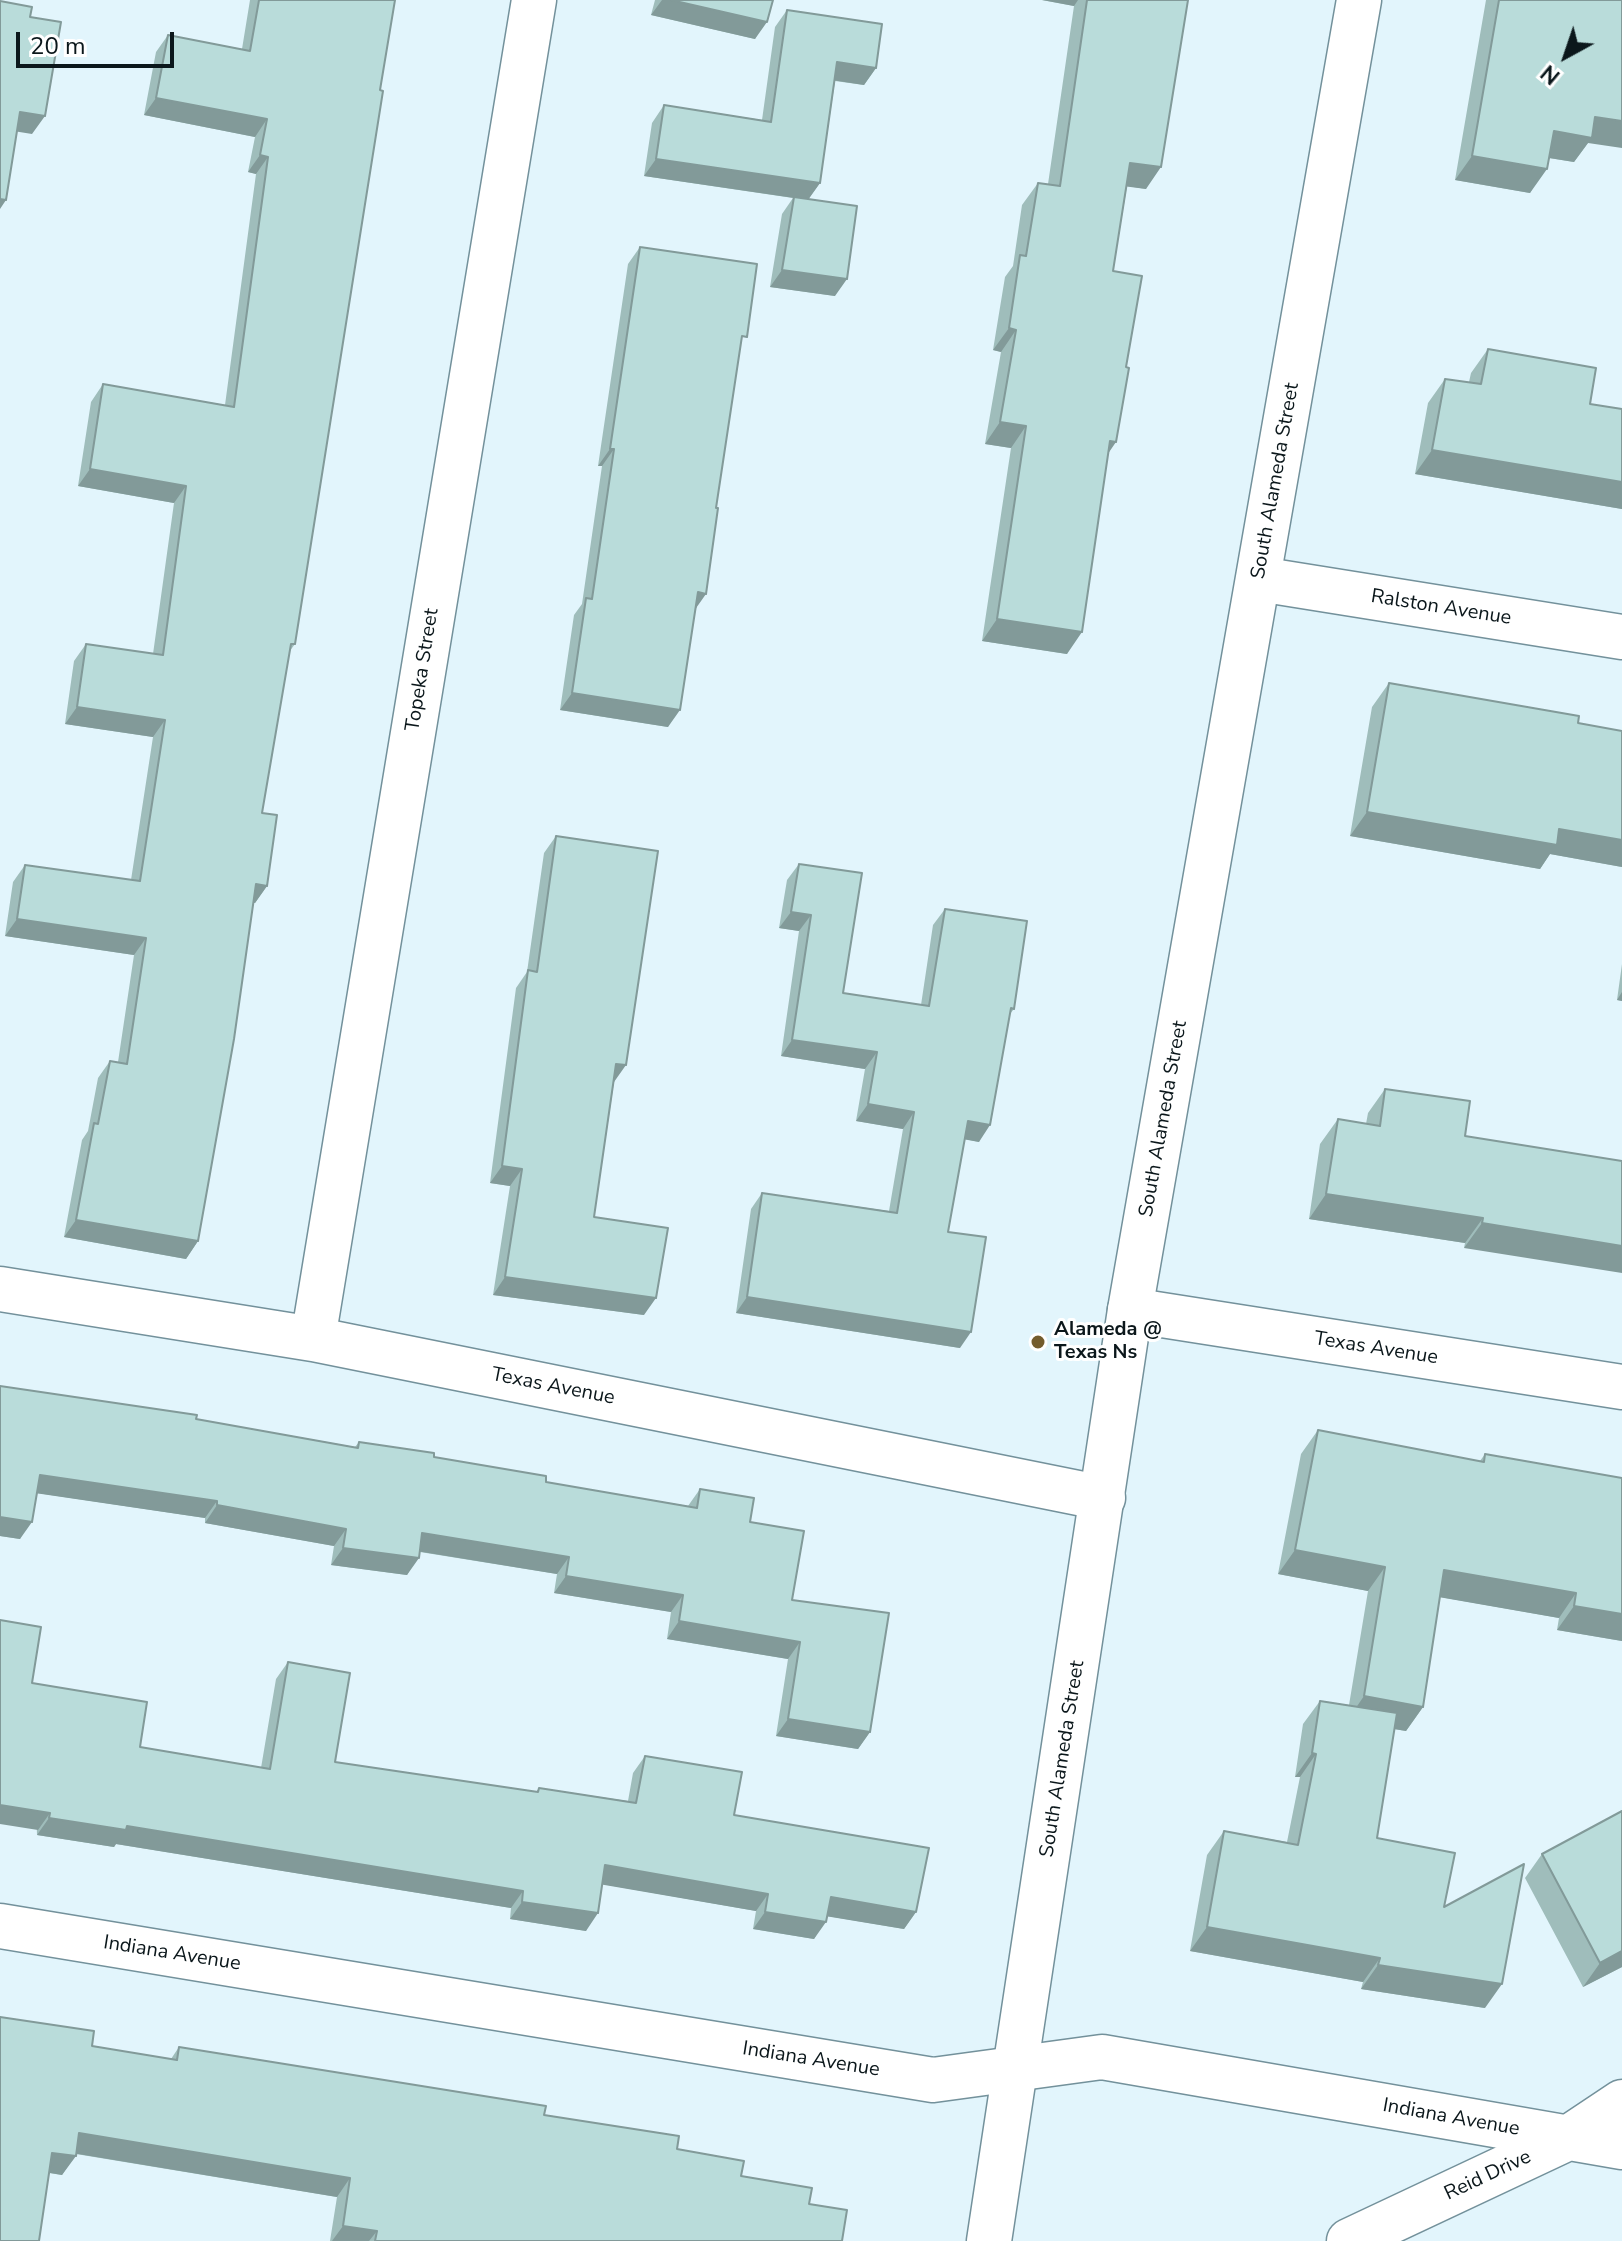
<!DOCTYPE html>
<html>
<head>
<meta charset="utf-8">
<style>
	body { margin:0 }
	#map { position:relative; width:1622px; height:2241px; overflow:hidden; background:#e2f5fc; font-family:"Nunito Sans",sans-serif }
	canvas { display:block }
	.north { position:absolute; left:1526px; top:16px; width:80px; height:80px; -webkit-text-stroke:6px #fff; paint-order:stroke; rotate:220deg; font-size:22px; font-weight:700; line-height:32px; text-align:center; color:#0b171b }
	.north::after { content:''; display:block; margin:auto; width:28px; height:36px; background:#0b171b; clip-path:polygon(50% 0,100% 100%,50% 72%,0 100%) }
	.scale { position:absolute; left:16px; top:32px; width:158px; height:36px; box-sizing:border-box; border:4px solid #0b171b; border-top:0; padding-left:10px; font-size:24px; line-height:28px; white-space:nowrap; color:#0b171b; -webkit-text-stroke:6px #fff; paint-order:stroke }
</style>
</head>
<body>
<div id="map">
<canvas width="1622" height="2241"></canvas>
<div class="north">N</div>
<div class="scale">20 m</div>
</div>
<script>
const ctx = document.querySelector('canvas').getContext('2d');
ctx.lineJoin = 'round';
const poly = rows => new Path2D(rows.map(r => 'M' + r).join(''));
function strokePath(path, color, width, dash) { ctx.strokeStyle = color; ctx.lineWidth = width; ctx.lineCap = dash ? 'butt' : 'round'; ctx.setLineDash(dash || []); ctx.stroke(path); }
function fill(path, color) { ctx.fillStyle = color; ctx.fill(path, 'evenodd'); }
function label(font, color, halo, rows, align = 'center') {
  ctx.font = font + ' "Nunito Sans",sans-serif'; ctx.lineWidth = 6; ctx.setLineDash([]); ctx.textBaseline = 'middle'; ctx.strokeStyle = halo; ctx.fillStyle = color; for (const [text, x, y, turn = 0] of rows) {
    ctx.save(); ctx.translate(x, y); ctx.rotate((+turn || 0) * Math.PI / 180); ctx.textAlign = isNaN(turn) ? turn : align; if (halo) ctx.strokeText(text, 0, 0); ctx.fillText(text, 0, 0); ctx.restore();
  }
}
const minor = poly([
	[1259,579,1622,637],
	[0,1289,313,1339,1103,1498],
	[1130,1310,1622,1387],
	[313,1339,534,0],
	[0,1926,933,2080,1102,2057,1622,2147],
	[1349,2241,1568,2138,1622,2102]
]);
const major = poly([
	[989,2241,1130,1310,1359,0]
]);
const wall = poly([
	[250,0,395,0,380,90,295,644,289,652,262,813,267,886,255,903,253,902,198,1241,186,1259,64,1237,82,1140,88,1131,98,1078,110,1061,118,1062,134,955,5,936,13,882,25,865,131,880,153,737,65,724,74,661,86,644,153,654,174,503,78,486,91,402,103,384,225,405,256,174,248,172,255,137,144,115,156,52,168,35,242,49],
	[655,0,773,0,755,39,651,15],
	[1042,0,1188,0,1146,189,1127,186,1113,271,1108,453,1067,654,982,641,1011,448,985,444,1001,352,993,350,1005,277,1013,266,1022,205,1038,183,1048,184,1074,6],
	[1486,0,1622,0,1588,143,1574,162,1549,158,1530,193,1455,180],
	[787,10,876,68,864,85,835,81,820,183,808,199,835,296,770,287,782,214,793,198,644,176,652,123,664,105,762,120,775,27],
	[640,247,740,347,696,609,668,727,560,710,574,615,582,604,602,466,598,466,628,264],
	[1488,349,1590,404,1622,409,1622,509,1415,474,1428,403,1445,379,1469,382,1471,373],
	[1389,683,1578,723,1622,731,1622,867,1550,854,1540,869,1350,836,1372,707],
	[556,836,614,1082,594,1217,644,1315,493,1295,510,1186,490,1183,516,988,527,972,544,853],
	[799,864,843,993,921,1005,933,925,945,909,1014,1009,1009,1015,979,1142,965,1139,948,1232,960,1348,736,1313,751,1209,762,1193,889,1211,903,1129,856,1121,865,1069,781,1056,799,931,779,928,787,880],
	[1622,964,1622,1001,1617,1000],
	[1385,1089,1465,1136,1622,1161,1464,1248,1465,1243,1309,1219,1320,1144,1338,1119,1366,1124,1368,1113],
	[0,1386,196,1419,355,1447,359,1442,546,1482,688,1506,700,1489,750,1522,792,1600,870,1732,858,1749,776,1736,788,1659,667,1639,671,1612,554,1593,557,1574,420,1552,407,1575,331,1565,334,1546,205,1523,205,1518,37,1493,20,1539,0,1536],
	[1318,1430,1480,1461,1485,1454,1622,1478,1622,1641,1557,1630,1559,1618,1440,1597,1423,1707,1406,1731,1394,1729,1377,1838,1444,1907,1485,2008,1361,1989,1363,1982,1190,1951,1207,1855,1224,1831,1287,1842,1300,1777,1295,1777,1303,1724,1320,1701,1349,1705,1368,1591,1278,1574,1301,1454],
	[288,1662,335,1762,536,1792,539,1788,628,1801,633,1773,645,1756,734,1815,916,1912,904,1929,827,1916,814,1939,753,1929,756,1911,602,1884,586,1931,510,1919,511,1908,116,1844,114,1847,37,1835,32,1683,140,1747,261,1768,276,1679],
	[1542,1854,1622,1967,1583,1987,1525,1878],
	[92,2046,171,2059,179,2047,544,2115,677,2149,809,2204,842,2241,330,2241,337,2197,76,2154,62,2175,49,2173,0,2241]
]);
const shadedWall = poly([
	[662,0,671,0,767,22,755,39,651,15],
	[1042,0,1078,0,1074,6],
	[837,62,876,68,864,85,825,79],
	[156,98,267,119,255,137,144,115],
	[20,112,45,116,32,134,7,130],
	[1595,117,1622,121,1622,148,1588,143,1574,162,1537,156,1554,131],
	[260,155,268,157,256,174,248,172],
	[1472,156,1547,169,1530,193,1455,180],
	[656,159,820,183,808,200,644,176],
	[1130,163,1161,167,1146,189,1115,185],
	[0,199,6,200,0,209],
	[782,270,847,279,835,296,770,287],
	[1009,328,1016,330,1001,352,993,350],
	[1000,422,1026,426,1011,448,985,444],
	[1110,441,1116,442,1101,464],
	[610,449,614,449,602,466,598,466],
	[1432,450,1622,482,1622,509,1415,474],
	[90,469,186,486,174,503,78,486],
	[698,592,706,594,694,611],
	[997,619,1082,632,1067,654,982,641],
	[572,693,680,710,668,727,560,710],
	[77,707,165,720,153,737,65,724],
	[1367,812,1559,829,1622,840,1622,867,1550,854,1540,869,1350,836],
	[256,884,267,886,255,903,244,901],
	[791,912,811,915,799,931,779,928],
	[17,919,146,938,134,955,5,936],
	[1622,992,1622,1001,1617,1000],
	[792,1040,877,1052,865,1069,781,1056],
	[616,1064,626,1065,614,1082,604,1081],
	[868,1104,914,1112,903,1129,856,1121],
	[968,1121,990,1125,979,1142,957,1138],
	[502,1166,522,1169,510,1186,490,1183],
	[1326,1194,1483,1218,1465,1243,1309,1219],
	[76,1220,198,1241,186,1259,64,1237],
	[1482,1223,1622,1246,1622,1273,1464,1248],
	[505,1277,656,1298,644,1315,493,1295],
	[747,1297,971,1332,960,1348,736,1313],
	[40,1475,217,1501,205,1518,28,1492],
	[217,1505,346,1529,334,1546,205,1523],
	[0,1517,32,1522,20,1539,0,1536],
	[422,1533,569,1557,557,1574,410,1550],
	[343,1548,419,1558,407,1575,331,1565],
	[1295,1550,1385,1567,1368,1591,1278,1574],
	[1444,1570,1576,1593,1559,1618,1427,1595],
	[566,1576,683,1595,671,1612,554,1593],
	[1574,1606,1622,1614,1622,1641,1557,1630],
	[679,1621,800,1642,788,1659,667,1639],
	[1364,1696,1423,1707,1406,1731,1347,1721],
	[788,1719,870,1732,858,1749,776,1736],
	[1312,1753,1316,1754,1300,1777,1295,1777],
	[0,1805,50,1813,38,1830,0,1824],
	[49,1818,127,1826,523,1891,511,1908,116,1844,114,1847,37,1835],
	[605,1865,768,1894,756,1911,593,1883],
	[831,1897,916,1912,904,1929,819,1915],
	[522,1902,598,1913,586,1931,510,1919],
	[765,1912,826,1922,814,1939,753,1929],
	[1207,1927,1380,1958,1363,1982,1190,1951],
	[1622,1951,1622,1967,1583,1987,1600,1963],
	[1378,1965,1502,1984,1485,2008,1361,1989],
	[79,2133,350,2178,337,2197,66,2152],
	[52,2153,76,2156,62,2175,39,2171],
	[343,2226,377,2231,369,2241,332,2241]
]);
const building = poly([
	[259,0,395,0,380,90,383,91,295,644,291,644,262,813,277,815,267,886,256,884,234,1039,198,1241,76,1220,94,1123,98,1124,110,1061,127,1064,146,938,17,919,25,865,140,881,165,720,77,707,86,644,163,655,186,486,90,469,103,384,234,407,268,157,260,155,267,119,156,98,168,35,250,51,259,0],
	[671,0,773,0,767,22,671,0],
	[1087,0,1188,0,1161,167,1130,163,1113,271,1142,276,1126,367,1129,368,1116,442,1110,441,1082,632,997,619,1026,426,1000,422,1016,330,1009,328,1020,255,1026,256,1038,183,1060,186,1087,0],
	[1499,0,1622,0,1622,121,1595,117,1592,138,1554,131,1547,169,1472,156,1499,0],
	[0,1,32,7,30,17,61,22,45,116,20,112,6,200,0,199,0,1],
	[787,10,882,24,876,68,837,62,820,183,656,159,664,105,771,122,787,10],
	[794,197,857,206,847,279,782,270,794,197],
	[640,247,757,264,747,337,742,336,716,508,718,508,706,594,698,592,680,710,572,693,586,598,592,599,614,449,610,449,640,247],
	[1488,349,1596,368,1590,404,1622,409,1622,482,1432,450,1445,379,1481,384,1488,349],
	[1389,683,1579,716,1578,723,1622,731,1622,840,1559,829,1557,845,1367,812,1389,683],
	[556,836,658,851,626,1065,616,1064,594,1217,668,1228,656,1298,505,1277,522,1169,502,1166,528,970,537,972,556,836],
	[799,864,862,873,843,993,929,1006,945,909,1027,921,1014,1009,1011,1008,990,1125,968,1121,948,1232,986,1237,971,1332,747,1297,762,1193,897,1213,914,1112,868,1104,877,1052,792,1040,811,915,791,912,799,864],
	[1385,1089,1470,1101,1465,1136,1622,1161,1622,1246,1482,1223,1483,1218,1326,1194,1338,1119,1380,1126,1385,1089],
	[0,1386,197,1415,196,1419,358,1448,359,1442,434,1453,434,1457,546,1476,546,1482,697,1508,700,1489,754,1498,750,1522,804,1531,792,1600,889,1613,870,1732,788,1719,800,1642,679,1621,683,1595,566,1576,569,1557,422,1533,419,1558,343,1548,346,1529,217,1505,217,1501,40,1475,32,1522,0,1517,0,1386],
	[1318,1430,1484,1462,1485,1454,1622,1478,1622,1614,1574,1606,1576,1593,1444,1570,1423,1707,1364,1696,1385,1567,1295,1550,1318,1430],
	[0,1620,41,1627,32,1683,147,1702,140,1747,270,1769,288,1662,350,1673,335,1762,538,1792,539,1788,636,1803,645,1756,742,1772,734,1815,929,1848,916,1912,831,1897,826,1922,765,1912,768,1894,605,1865,598,1913,522,1902,523,1891,127,1826,126,1830,49,1818,50,1813,0,1805,0,1620],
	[1320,1701,1397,1713,1377,1838,1455,1853,1444,1907,1524,1864,1502,1984,1378,1965,1380,1958,1207,1927,1224,1831,1298,1845,1316,1754,1312,1753,1320,1701],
	[1622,1811,1622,1951,1600,1963,1542,1854,1622,1811],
	[0,2017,94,2031,92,2046,177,2060,179,2047,546,2106,544,2115,679,2136,677,2149,744,2161,741,2176,812,2188,809,2204,847,2210,842,2241,375,2241,377,2231,343,2226,350,2178,79,2133,76,2156,52,2153,39,2241,0,2241,0,2017]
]);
const markers = [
	[1038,1342,8,"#735c2d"]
];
const streetNames = [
	["South Alameda Street",1276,481,-80],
	["Ralston Avenue",1441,608,9],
	["Topeka Street",423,670,-81],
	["South Alameda Street",1164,1119,-80],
	["Texas Avenue",1376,1349,9],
	["Texas Avenue",553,1387,11],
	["South Alameda Street",1063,1759,-81],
	["Indiana Avenue",172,1954,9],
	["Indiana Avenue",811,2060,9],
	["Indiana Avenue",1451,2118,10],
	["Reid Drive",1488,2176,-25]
];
const poiNames = [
	["Alameda @",1054,1330],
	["Texas Ns",1054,1353]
];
strokePath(minor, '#73919b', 47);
strokePath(major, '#73919b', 47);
strokePath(minor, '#fff', 44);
strokePath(major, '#fff', 44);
fill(wall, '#9fbdbb');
fill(shadedWall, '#829a99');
fill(building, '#b9dcda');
strokePath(building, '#829a99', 2);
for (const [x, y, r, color] of markers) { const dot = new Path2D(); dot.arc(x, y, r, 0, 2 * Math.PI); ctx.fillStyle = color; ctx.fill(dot); strokePath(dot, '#fff', 3); }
label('20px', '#0b171b', '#fff', streetNames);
label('bold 20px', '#0b171b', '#fff', poiNames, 'left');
</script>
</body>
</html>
